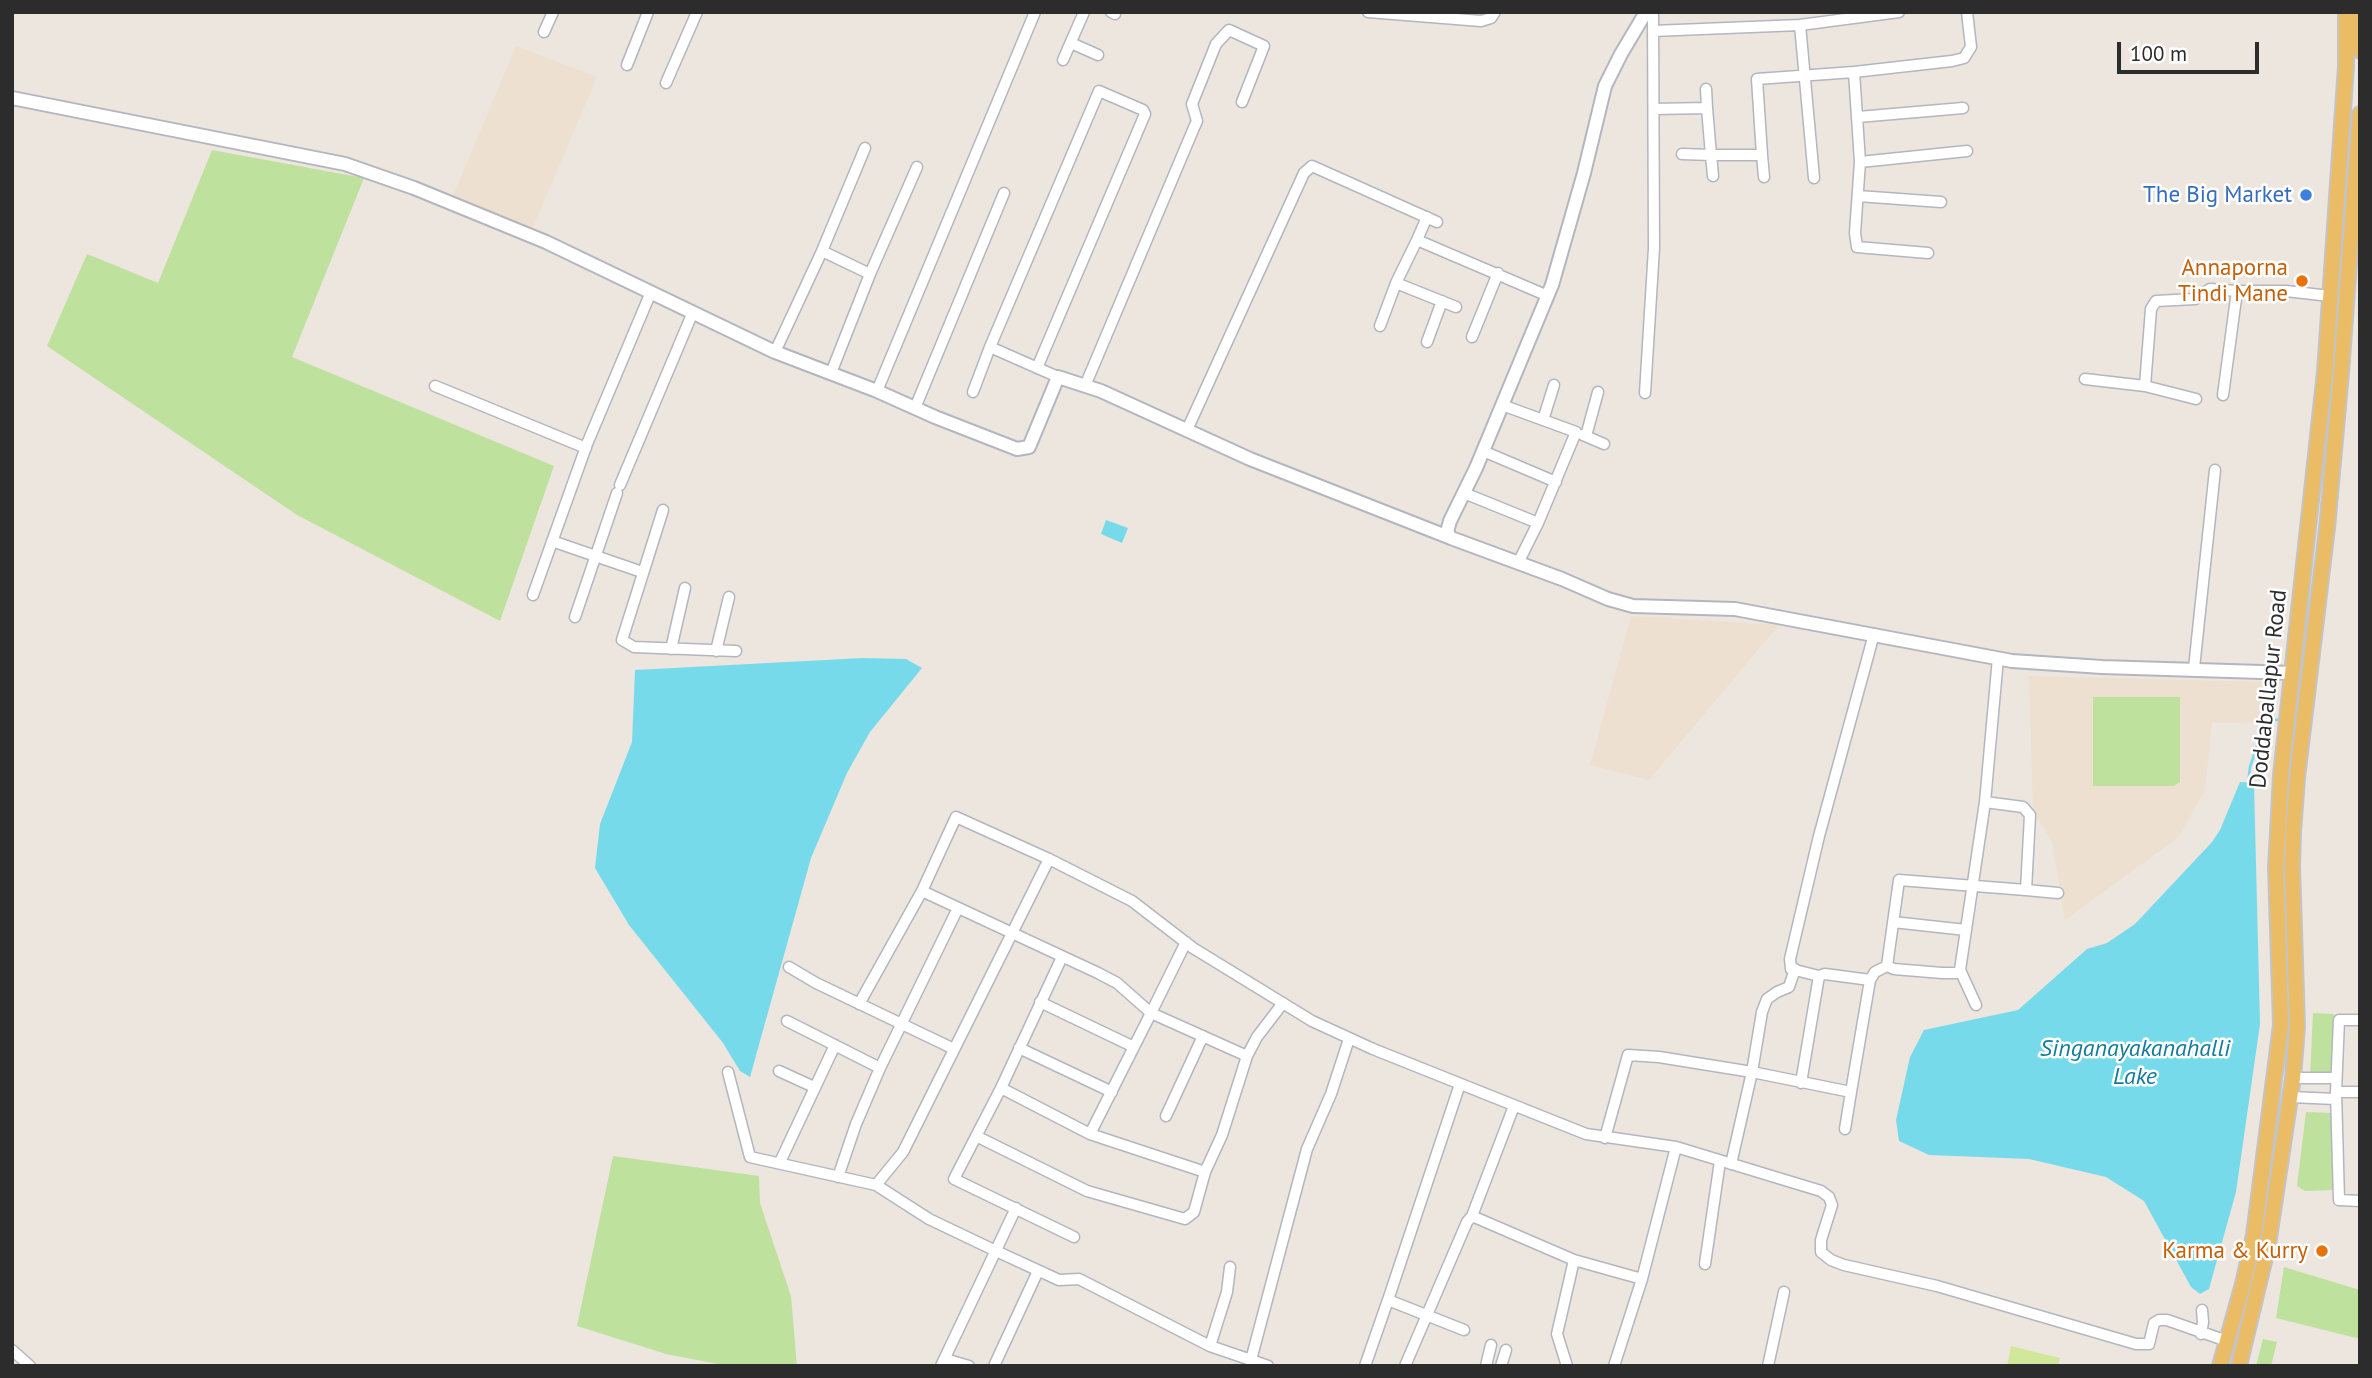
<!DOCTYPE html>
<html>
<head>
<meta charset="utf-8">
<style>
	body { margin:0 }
	#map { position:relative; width:2372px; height:1378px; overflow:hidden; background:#ede6df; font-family:"PT Sans",sans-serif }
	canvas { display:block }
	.frame { position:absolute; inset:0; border:14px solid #2c2c2c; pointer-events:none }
	.scale { position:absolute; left:2117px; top:42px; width:142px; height:32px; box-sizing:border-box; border:4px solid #2c2c2c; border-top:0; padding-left:9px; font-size:21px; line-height:24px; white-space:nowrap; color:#2c2c2c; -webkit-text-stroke:5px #fff; paint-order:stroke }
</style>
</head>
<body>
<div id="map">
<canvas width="2372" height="1378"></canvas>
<div class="frame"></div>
<div class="scale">100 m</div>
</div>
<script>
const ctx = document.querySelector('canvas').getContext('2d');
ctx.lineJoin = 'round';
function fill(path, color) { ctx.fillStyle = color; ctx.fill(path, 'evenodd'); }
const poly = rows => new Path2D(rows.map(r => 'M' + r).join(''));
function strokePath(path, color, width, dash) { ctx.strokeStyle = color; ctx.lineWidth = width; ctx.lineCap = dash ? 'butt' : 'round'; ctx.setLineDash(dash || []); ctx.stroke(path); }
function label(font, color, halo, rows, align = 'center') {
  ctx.font = font + ' "PT Sans",sans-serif'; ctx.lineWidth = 5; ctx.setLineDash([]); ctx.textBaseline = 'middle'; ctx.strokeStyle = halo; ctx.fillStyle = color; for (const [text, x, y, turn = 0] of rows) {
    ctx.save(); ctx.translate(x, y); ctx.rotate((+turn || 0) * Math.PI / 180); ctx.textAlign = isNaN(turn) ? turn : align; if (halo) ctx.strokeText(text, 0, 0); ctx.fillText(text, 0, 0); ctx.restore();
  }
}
const education = poly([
	[516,46,597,77,532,230,452,198],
	[1631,616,1779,625,1649,780,1590,765],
	[2029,676,2269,682,2265,722,2212,723,2205,790,2179,837,2065,920,2052,842,2033,810]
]);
const green = poly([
	[212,150,364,178,292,357,554,466,500,621,297,515,47,346,87,254,158,283],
	[2093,697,2180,697,2180,782,2174,786,2093,786],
	[2313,1013,2334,1014,2331,1078,2310,1077],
	[2306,1112,2332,1113,2333,1190,2305,1191,2297,1186],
	[613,1156,759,1176,760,1203,791,1296,797,1366,728,1366,666,1354,577,1326],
	[2284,1267,2360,1290,2360,1339,2276,1318],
	[2263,1339,2277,1342,2271,1366,2256,1366]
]);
const pitch = poly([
	[2011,1346,2060,1358,2058,1366,2007,1366]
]);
const water = poly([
	[1106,520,1128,528,1122,543,1101,534],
	[863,658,906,659,922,668,870,732,847,773,811,858,750,1077,740,1071,723,1043,629,925,595,868,600,824,632,742,635,670],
	[2240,782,2254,783,2260,1024,2236,1192,2209,1289,2200,1294,2191,1287,2144,1201,2106,1177,2029,1159,1929,1155,1899,1141,1896,1120,1910,1057,1924,1030,2018,1010,2087,949,2107,943,2135,924,2212,842,2220,830]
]);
const stream = poly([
	[2248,783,2250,767,2262,731,2275,720,2282,719]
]);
const minor = poly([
	[1111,12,1115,14],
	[1368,12,1481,21,1491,18,1495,12],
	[1800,25,1814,178],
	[1653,31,1800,25,1899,12],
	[544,32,553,12],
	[1071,43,1098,55],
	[1063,60,1084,12],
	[627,65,648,12],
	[1854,72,1952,61,1964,58,1971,47,1967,12],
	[666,83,697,12],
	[1706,89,1707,108],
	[1654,109,1707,108,1711,155,1682,154],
	[1858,117,1963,108],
	[1762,155,1764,177],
	[1860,162,1967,151],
	[1713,176,1711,155,1762,155,1757,79,1854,72,1860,162,1855,233,1857,247,1928,253],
	[1858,196,1941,202],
	[1417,240,1427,217],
	[822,251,870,274],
	[1456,307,1396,283,1417,240,1548,296],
	[1380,326,1396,283],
	[1472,337,1498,273],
	[1427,342,1442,301],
	[775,352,822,251,865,148],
	[1037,368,1145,114,1143,110,1099,91,990,347,1058,377],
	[831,373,870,274,917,167],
	[2085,379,2145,386,2196,399],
	[435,386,586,448],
	[1085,386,1193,130,1197,121,1192,104,1216,44,1229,30,1264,46,1242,102],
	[2145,386,2151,309,2156,301,2195,299,2210,289,2237,291],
	[877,391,1035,12],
	[973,392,990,347],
	[1645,393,1654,248,1653,12],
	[2223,395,2237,291,2286,291,2330,296],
	[1502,405,1576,432,1538,523],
	[915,408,1004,193],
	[1543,420,1554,385],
	[1187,430,1304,173,1312,166,1437,222],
	[1583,435,1604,444],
	[1586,436,1598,392],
	[1483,451,1556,482],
	[620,485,693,312],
	[1464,493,1538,523,1518,563],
	[663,510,622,640,634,647,736,651],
	[552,541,642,572],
	[533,595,587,444,651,292],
	[575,617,617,493],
	[671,649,685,588],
	[716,651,729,597],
	[2194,668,2215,470],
	[2026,890,2058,893],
	[922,891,1098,973,1117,983,1151,1013,1186,942],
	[1893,922,1966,930],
	[1062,957,1001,1088,954,1179,1074,1237],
	[1887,966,1899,880,2026,890,2030,815,2023,807,1985,802],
	[789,967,816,983,954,1049],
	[1960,970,1976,1005],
	[1870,980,1825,974,1819,976,1791,969,1790,959,1819,836,1874,634],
	[1040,1002,1134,1047],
	[859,1004,922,891,956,817,1049,859],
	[2360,1020,2339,1020,2336,1092,2339,1200,2360,1201],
	[787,1021,880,1068],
	[1019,1048,1112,1092],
	[779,1071,814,1087],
	[728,1072,750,1157,876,1185,929,1219,996,1251,1059,1280,1079,1279,1210,1346,1251,1360],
	[2293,1078,2336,1078],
	[1801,1083,1819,976],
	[1460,1084,1388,1300,1464,1330],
	[1001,1088,1090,1134,1151,1013,1247,1056,1257,1037,1283,1003],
	[2336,1092,2360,1092],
	[2290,1097,2336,1099],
	[1166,1116,1203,1036],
	[1845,1129,1851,1092],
	[1090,1134,1205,1172],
	[976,1136,1087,1191,1185,1219,1194,1212,1205,1172,1222,1135,1247,1056],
	[1605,1138,1628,1055,1659,1057,1752,1072,1851,1092,1870,980,1875,972,1887,966,1894,969,1942,973,1957,973,1960,970,1985,802,1998,658],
	[780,1162,835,1045],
	[1731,1164,1752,1072,1762,1012,1767,999,1777,992,1789,987,1795,969],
	[838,1177,856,1124,880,1068,958,908],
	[876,1185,903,1152,1049,859,1132,901,1193,948,1312,1021,1373,1049,1586,1134,1676,1147,1821,1191,1829,1197,1832,1205,1821,1240,1821,1252,1831,1260,1844,1265,1937,1286,2136,1344,2149,1344,2154,1323,2159,1320,2167,1320,2227,1341],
	[1472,1216,1574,1260,1557,1334,1567,1366],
	[1574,1260,1642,1279],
	[1705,1264,1720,1161],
	[2201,1334,2203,1322,2202,1310],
	[1210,1346,1227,1292,1230,1267],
	[12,1350,30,1366],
	[945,1359,969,1366],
	[941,1366,1016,1208],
	[994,1366,1038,1271],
	[1268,1366,1251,1360,1307,1149,1331,1094,1349,1039],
	[1365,1366,1388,1300],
	[1405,1366,1467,1222,1472,1216,1514,1106],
	[1486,1366,1491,1345],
	[1501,1366,1506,1350],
	[1614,1366,1642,1279,1676,1147],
	[1768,1366,1784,1292]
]);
const tertiary = poly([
	[1646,12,1621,54,1605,86,1584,173,1552,285,1476,468,1450,521,1447,532,1451,538,1562,579,1608,599,1633,606,1735,609,2012,661,2102,667,2293,673],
	[12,98,345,164,414,188,546,242,775,352,877,391,935,417,1017,449,1029,447,1058,377,1101,391,1250,459,1451,538]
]);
const primary = poly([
	[2360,12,2360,51],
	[2220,1366,2243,1284,2254,1235,2281,1025,2276,867,2278,832,2281,775,2325,372,2346,66,2346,12],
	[2239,1366,2268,1245,2293,1078,2297,1027,2292,865,2293,832,2297,778,2327,528,2341,373,2360,114]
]);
const markers = [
	[2306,195,7,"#3f7fe0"],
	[2302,281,7,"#e8710a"],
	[2322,1251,7,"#e8710a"]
];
const shopNames = [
	["The Big Market",2292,195]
];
const foodNames = [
	["Annaporna",2288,268],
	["Tindi Mane",2288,294],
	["Karma & Kurry",2308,1251]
];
const streetNames = [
	["Doddaballapur Road",2269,689,-84]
];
const waterNames = [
	["Singanayakanahalli",2135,1049],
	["Lake",2135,1077]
];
fill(education, '#eee0d0');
fill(green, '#bee19e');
fill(pitch, '#d1e89b');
fill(water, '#77daea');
strokePath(stream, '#77daea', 2.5);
strokePath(minor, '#b3b6bf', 13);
strokePath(tertiary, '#b3b6bf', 16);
strokePath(primary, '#c4c4c4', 18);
strokePath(minor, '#fff', 10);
strokePath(tertiary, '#fff', 12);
strokePath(primary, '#ebbc66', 14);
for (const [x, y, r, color] of markers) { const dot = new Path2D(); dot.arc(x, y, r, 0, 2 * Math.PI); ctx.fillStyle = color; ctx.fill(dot); strokePath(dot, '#fff', 2.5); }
label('23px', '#366cbe', '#fff', shopNames, 'right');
label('23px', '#c56008', '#fff', foodNames, 'right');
label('23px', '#2c2c2c', '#fff', streetNames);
label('italic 24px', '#137c9a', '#fff', waterNames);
</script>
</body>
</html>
